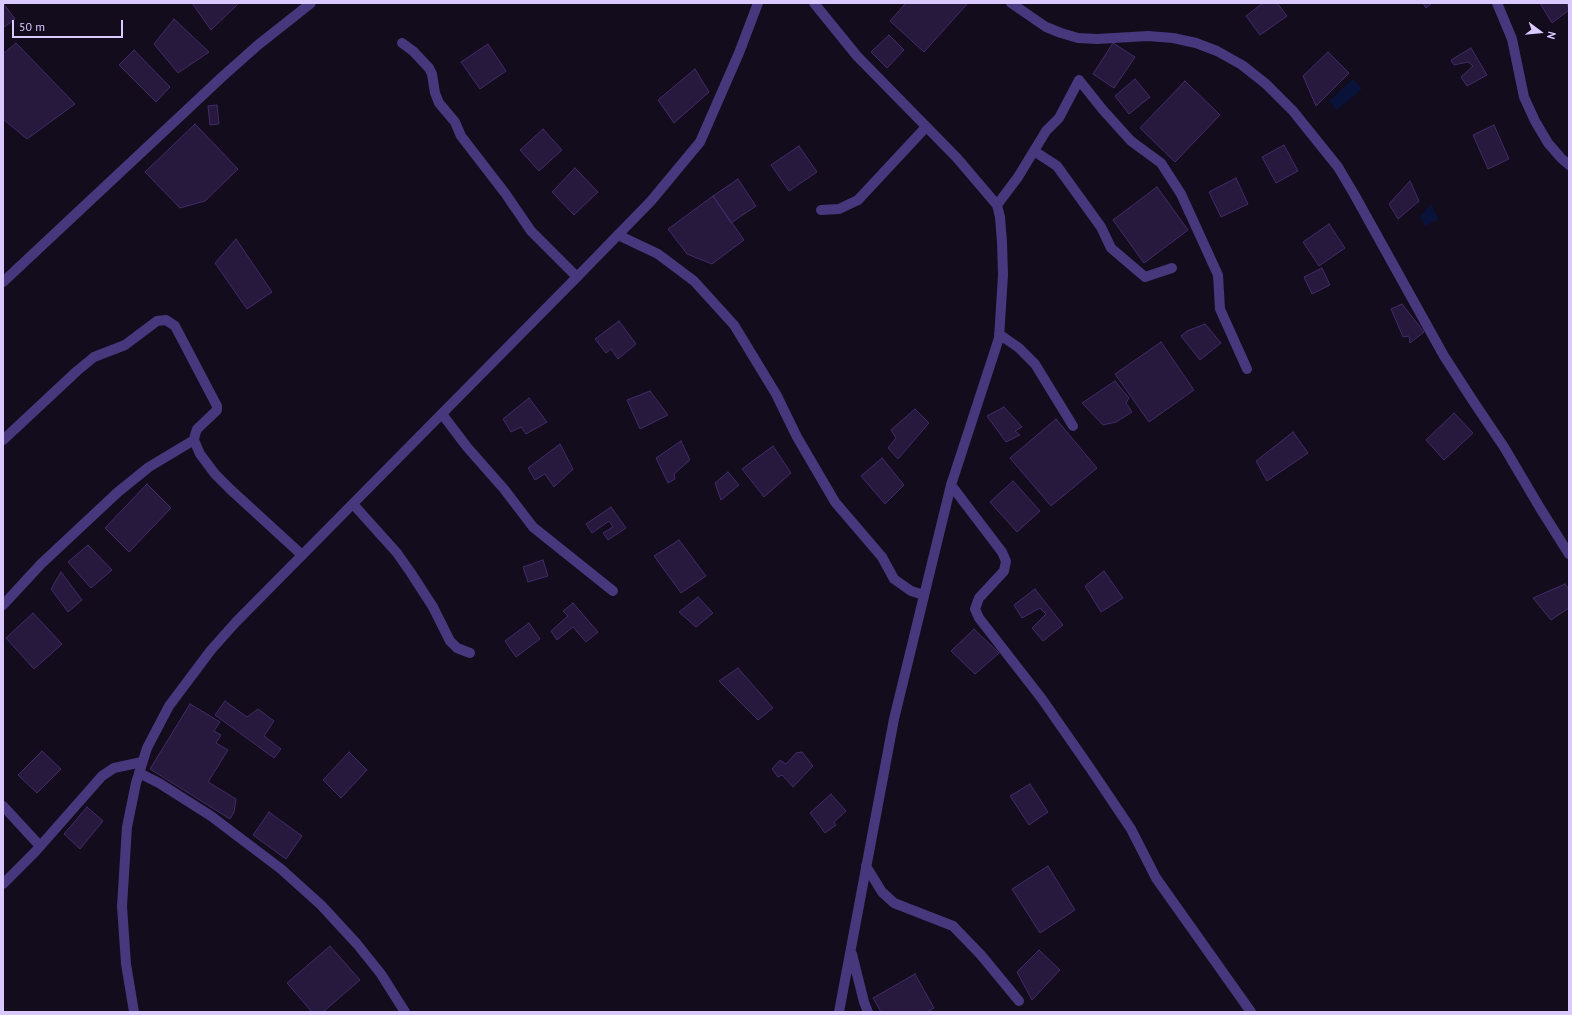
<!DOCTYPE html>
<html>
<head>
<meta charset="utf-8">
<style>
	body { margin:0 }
	#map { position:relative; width:1572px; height:1015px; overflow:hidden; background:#120c1d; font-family:"PT Sans",sans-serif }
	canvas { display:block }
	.frame { position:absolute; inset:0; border:4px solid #d9c9fe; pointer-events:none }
	.north { position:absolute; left:1520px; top:12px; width:40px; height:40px; -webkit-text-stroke:3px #120c1d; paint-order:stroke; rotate:106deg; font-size:11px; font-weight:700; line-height:16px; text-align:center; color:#d9c9fe }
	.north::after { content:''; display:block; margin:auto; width:14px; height:18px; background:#d9c9fe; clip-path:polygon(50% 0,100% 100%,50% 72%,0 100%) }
	.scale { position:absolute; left:12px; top:20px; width:111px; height:18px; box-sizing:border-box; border:2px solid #d9c9fe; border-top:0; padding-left:5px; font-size:12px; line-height:14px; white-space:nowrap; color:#d9c9fe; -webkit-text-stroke:3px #120c1d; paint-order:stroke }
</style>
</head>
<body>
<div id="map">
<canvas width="1572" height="1015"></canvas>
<div class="frame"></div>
<div class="north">N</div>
<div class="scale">50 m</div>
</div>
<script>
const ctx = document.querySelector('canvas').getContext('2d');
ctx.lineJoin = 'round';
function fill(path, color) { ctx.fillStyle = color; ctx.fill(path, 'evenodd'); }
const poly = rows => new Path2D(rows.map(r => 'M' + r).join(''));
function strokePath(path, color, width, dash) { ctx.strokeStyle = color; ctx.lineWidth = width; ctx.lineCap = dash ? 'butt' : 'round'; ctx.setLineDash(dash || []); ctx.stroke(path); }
const water = poly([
	[1353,79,1362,89,1337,110,1329,101],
	[1431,204,1439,219,1425,226,1420,216]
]);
const building = poly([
	[3,3,15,19,3,28,3,3],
	[192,3,239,3,211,30,192,3],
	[906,3,968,3,924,52,890,21,906,3],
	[1263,3,1277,3,1287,16,1260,35,1246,16,1263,3],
	[1423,3,1432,3,1426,8,1423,3],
	[1540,3,1567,3,1569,10,1552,23,1540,3],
	[174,19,209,52,178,73,154,44,174,19],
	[889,35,904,50,887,68,871,52,889,35],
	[16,43,75,104,27,139,3,119,3,54,16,43],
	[1113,43,1135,57,1114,88,1093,74,1113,43],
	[488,44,506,71,480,89,461,62,488,44],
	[1471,48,1487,75,1467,86,1461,77,1473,66,1468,62,1454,65,1451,60,1471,48],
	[134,50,170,87,156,102,119,65,134,50],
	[1328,52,1349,73,1316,106,1303,76,1328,52],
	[695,69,709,92,674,123,658,100,695,69],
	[1135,79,1150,97,1129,114,1115,96,1135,79],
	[1185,81,1220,115,1175,162,1140,128,1185,81],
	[217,105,219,124,210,125,208,106,217,105],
	[195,124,238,169,205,201,180,208,145,172,195,124],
	[1494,125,1509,159,1488,169,1473,135,1494,125],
	[543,129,562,150,539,171,520,150,543,129],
	[1284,145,1298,171,1276,183,1262,157,1284,145],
	[799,146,817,172,789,191,771,165,799,146],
	[575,168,598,192,574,215,552,192,575,168],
	[1236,178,1248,204,1221,217,1209,192,1236,178],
	[738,179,756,206,731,223,713,196,738,179],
	[1410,181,1419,201,1398,219,1389,204,1410,181],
	[1157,187,1188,230,1144,263,1113,220,1157,187],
	[713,196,744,240,712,264,687,254,668,229,713,196],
	[1329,224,1345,248,1319,266,1303,242,1329,224],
	[236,239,272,292,247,309,215,263,236,239],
	[1322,268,1330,285,1312,294,1304,277,1322,268],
	[1402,304,1424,332,1410,343,1409,336,1403,337,1391,309,1402,304],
	[619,321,636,344,618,359,611,349,606,353,595,339,619,321],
	[1205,324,1221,343,1200,360,1181,336,1187,331,1205,324],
	[1161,342,1194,390,1149,422,1115,374,1161,342],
	[1115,381,1129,398,1126,403,1132,412,1116,422,1103,425,1082,403,1115,381],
	[650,391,668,415,640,429,627,400,650,391],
	[529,398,547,422,526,434,521,427,511,432,503,419,529,398],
	[1004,407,1022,427,1015,431,1020,435,1006,442,987,416,1004,407],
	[915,409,929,423,898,459,888,448,896,438,891,430,915,409],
	[1454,413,1473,433,1444,460,1426,440,1454,413],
	[1056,419,1097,468,1051,506,1010,458,1056,419],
	[1293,432,1308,453,1267,481,1256,461,1293,432],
	[681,441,690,460,674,474,675,479,668,483,656,458,681,441],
	[560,444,573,469,554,487,545,474,535,480,528,468,560,444],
	[773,446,791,473,764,497,742,469,773,446],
	[882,458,904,485,885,504,861,476,882,458],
	[728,472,739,485,721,500,715,483,728,472],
	[1013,481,1040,511,1017,532,990,502,1013,481],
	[147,484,171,508,129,552,105,528,147,484],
	[611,507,626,528,608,540,603,533,613,527,609,521,592,533,586,524,611,507],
	[679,540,706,576,681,593,654,556,679,540],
	[88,545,112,570,91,588,68,562,88,545],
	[543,560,548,576,528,582,523,567,543,560],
	[1104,571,1123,598,1101,612,1085,586,1104,571],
	[61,572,82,600,68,612,51,589,61,572],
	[1565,584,1569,589,1569,608,1551,620,1533,598,1565,584],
	[1035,589,1063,625,1043,641,1032,628,1046,614,1040,608,1022,618,1014,605,1035,589],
	[698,597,713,613,696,627,679,612,698,597],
	[573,603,598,632,586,642,573,627,557,640,551,631,568,616,563,611,573,603],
	[33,613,62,644,34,669,6,638,33,613],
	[529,623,540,639,516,657,505,641,529,623],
	[974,629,999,653,975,674,951,651,974,629],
	[738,668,773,708,758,720,719,681,738,668],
	[225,701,247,717,258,709,274,721,264,736,281,749,274,758,215,715,225,701],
	[190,704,220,722,214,731,221,735,216,743,228,750,208,782,236,799,234,812,230,819,150,769,190,704],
	[42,751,61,769,37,793,18,775,42,751],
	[349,752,367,770,341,798,323,780,349,752],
	[802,752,813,766,793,787,782,775,778,777,772,769,780,760,786,764,796,753,802,752],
	[1030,784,1048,812,1029,825,1010,796,1030,784],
	[831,794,846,811,834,822,836,825,825,833,810,813,831,794],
	[87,807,103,821,80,849,64,834,87,807],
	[269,812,302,836,286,859,253,835,269,812],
	[1048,866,1075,910,1040,933,1012,889,1048,866],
	[330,946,360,980,323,1012,312,1012,287,983,330,946],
	[1039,950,1060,970,1032,1000,1017,972,1039,950],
	[915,974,934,1008,927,1012,881,1012,873,998,915,974]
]);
const minor = poly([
	[814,3,857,56,957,158,997,205,1000,217,1002,242,1003,275,999,338,951,485,894,719,839,1012],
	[1011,3,1046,27,1061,33,1078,38,1097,39,1148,36,1173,38,1196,43,1217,51,1242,65,1266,84,1293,111,1338,167,1354,194,1444,356,1475,404,1504,447,1540,508,1569,554],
	[1497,3,1512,39,1524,97,1535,121,1548,143,1561,158,1569,165],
	[402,43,413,51,429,68,432,74,435,93,439,103,455,122,461,136,505,193,531,231,577,277],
	[1034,151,1057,166,1101,227,1111,248,1145,277,1172,268],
	[997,205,1018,177,1046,131,1059,118,1079,80,1103,110,1131,141,1161,163,1181,194,1218,275,1220,309,1247,369],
	[821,210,839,209,858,200,926,127],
	[618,235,658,254,694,281,734,325,776,394,797,437,835,502,882,557,894,579,911,591,924,595],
	[3,282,222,77,258,45,311,3],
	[999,334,1019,348,1035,364,1073,426],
	[442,414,467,447,504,489,533,527,613,591],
	[3,440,77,371,94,357,125,345,157,321,166,320,175,326,217,406,217,410,197,429,195,435,194,440,200,454,215,474,231,490,302,555],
	[951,485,1002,552,1006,561,1004,571,979,598,975,609,979,618,1042,699,1090,768,1131,829,1156,878,1251,1012],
	[353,504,397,553,411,573,433,607,450,641,457,648,470,653],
	[3,605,41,564,118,492,149,467,194,440],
	[139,773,159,783,211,816,281,869,321,905,357,944,381,974,405,1012],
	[3,806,40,846],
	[866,866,882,892,894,903,953,926,981,955,1019,1001],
	[3,884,35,852,102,776,114,768,142,762],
	[852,954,864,1002,868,1012]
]);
const tertiary = poly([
	[134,1012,126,964,122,906,127,827,136,783,147,748,169,706,211,650,236,622,577,277,651,201,700,142,739,53,758,3]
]);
fill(water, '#091239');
fill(building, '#27183e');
strokePath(building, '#432b69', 1);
strokePath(minor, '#47377c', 10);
strokePath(tertiary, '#47377c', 10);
</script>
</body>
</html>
